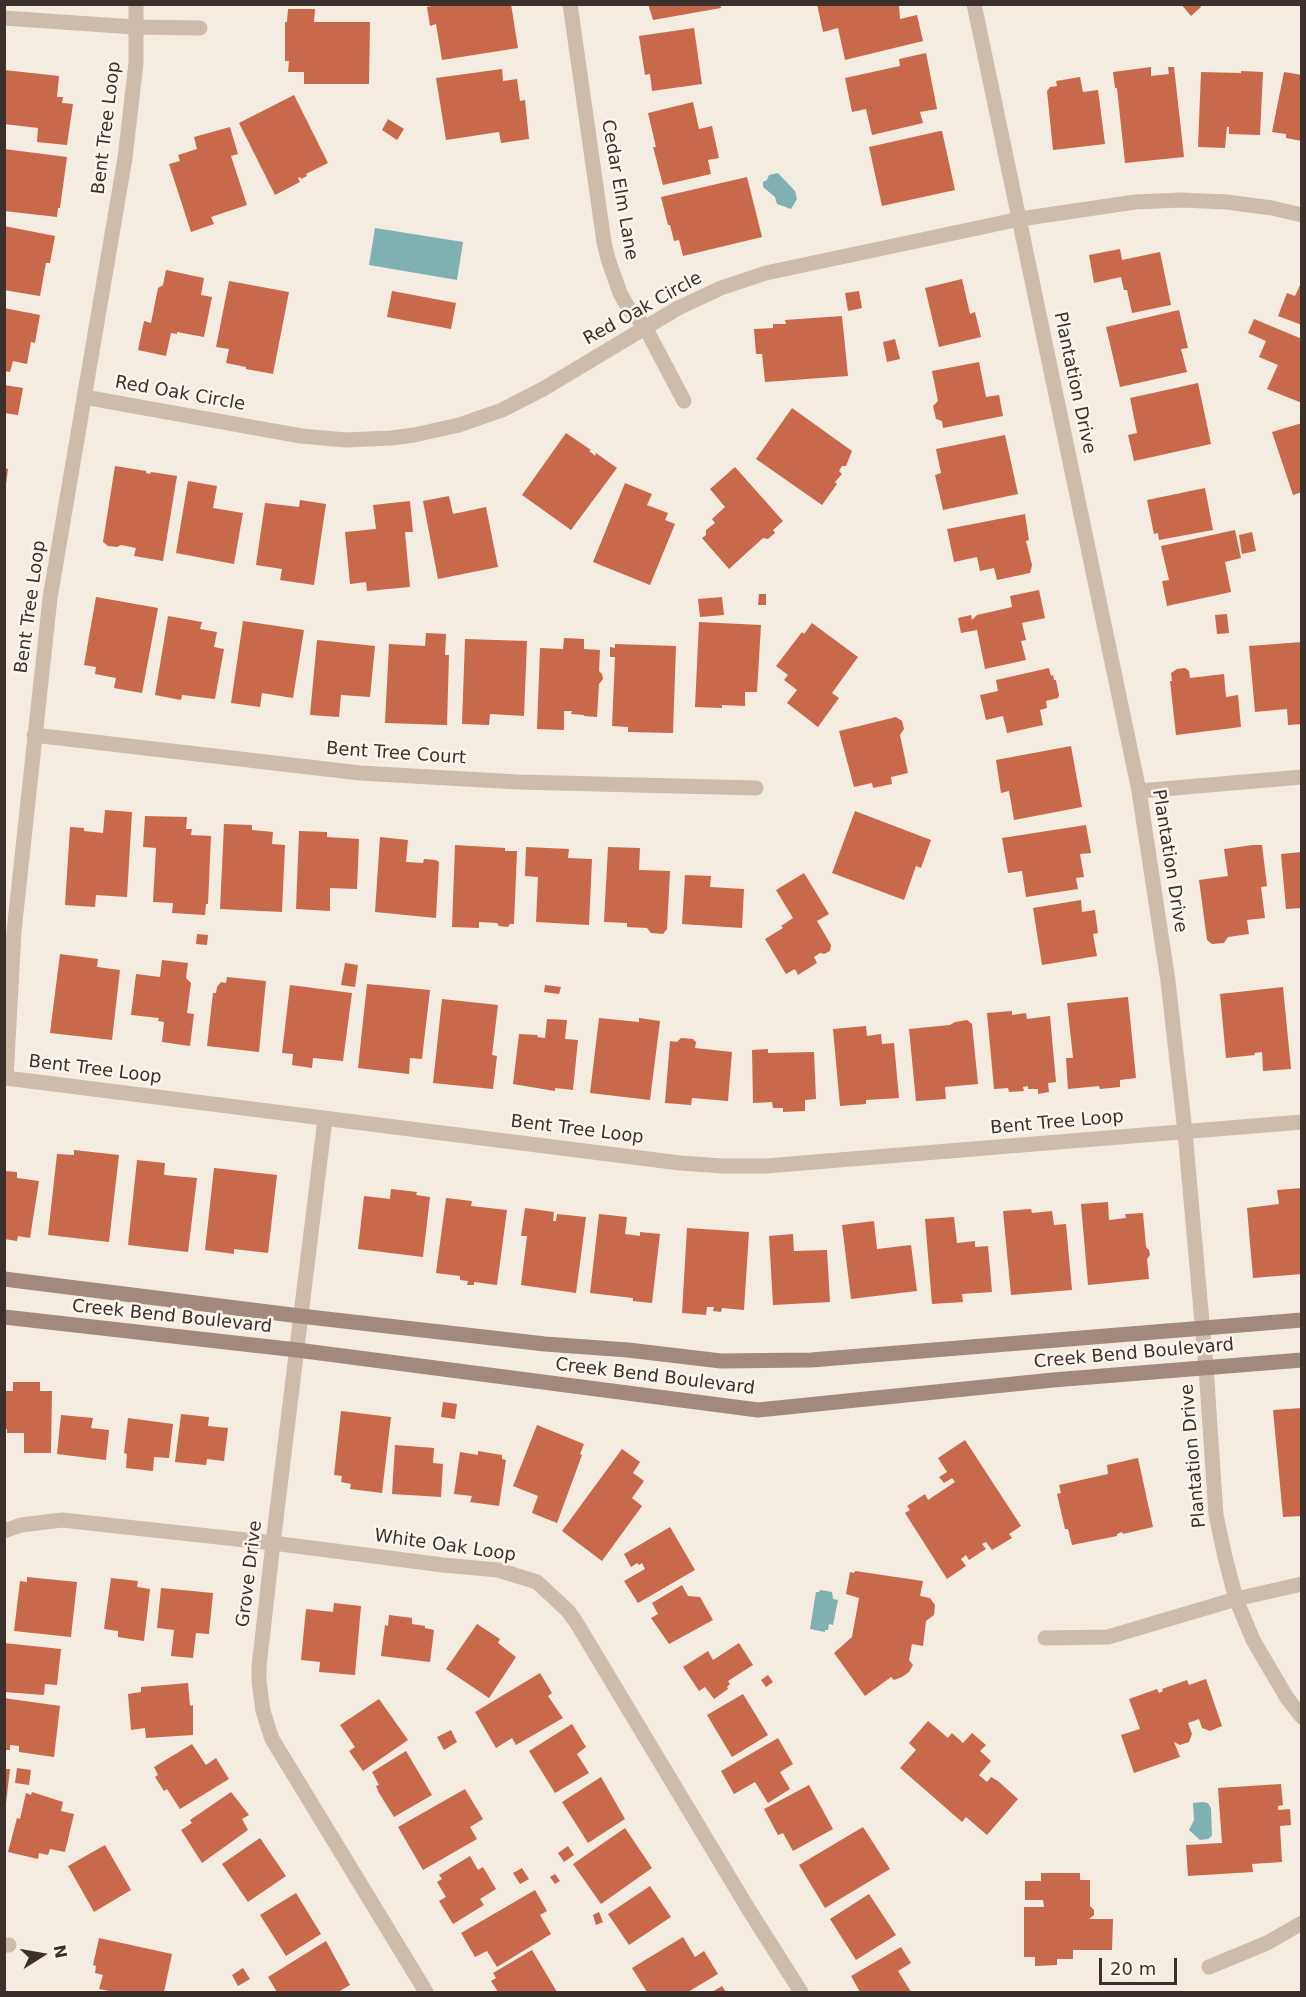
<!DOCTYPE html>
<html>
<head>
<meta charset="utf-8">
<style>
	body { margin:0 }
	#map { position:relative; width:1306px; height:1997px; overflow:hidden; background:#f4ebe1; font-family:"DejaVu Sans",sans-serif }
	canvas { display:block }
	.frame { position:absolute; inset:0; border:6px solid #3b302b; pointer-events:none }
	.north { position:absolute; left:12px; top:1925px; width:60px; height:60px; -webkit-text-stroke:4px #fbf5ee; paint-order:stroke; rotate:79deg; font-size:16px; font-weight:700; line-height:24px; text-align:center; color:#3b302b }
	.north::after { content:''; display:block; margin:auto; width:21px; height:27px; background:#3b302b; clip-path:polygon(50% 0,100% 100%,50% 72%,0 100%) }
	.scale { position:absolute; left:1099px; top:1958px; width:78px; height:27px; box-sizing:border-box; border:3px solid #3b302b; border-top:0; padding-left:8px; font-size:18px; line-height:21px; white-space:nowrap; color:#3b302b; -webkit-text-stroke:4px #fbf5ee; paint-order:stroke }
</style>
</head>
<body>
<div id="map">
<canvas width="1306" height="1997"></canvas>
<div class="frame"></div>
<div class="north">N</div>
<div class="scale">20 m</div>
</div>
<script>
const ctx = document.querySelector('canvas').getContext('2d');
ctx.lineJoin = 'round';
function fill(path, color) { ctx.fillStyle = color; ctx.fill(path, 'evenodd'); }
const poly = rows => new Path2D(rows.map(r => 'M' + r).join(''));
function strokePath(path, color, width, dash) { ctx.strokeStyle = color; ctx.lineWidth = width; ctx.lineCap = dash ? 'butt' : 'round'; ctx.setLineDash(dash || []); ctx.stroke(path); }
function label(font, color, halo, rows, align = 'center') {
  ctx.font = font + ' "DejaVu Sans",sans-serif'; ctx.lineWidth = 5; ctx.setLineDash([]); ctx.textBaseline = 'middle'; ctx.strokeStyle = halo; ctx.fillStyle = color; for (const [text, x, y, turn = 0] of rows) {
    ctx.save(); ctx.translate(x, y); ctx.rotate((+turn || 0) * Math.PI / 180); ctx.textAlign = isNaN(turn) ? turn : align; if (halo) ctx.strokeText(text, 0, 0); ctx.fillText(text, 0, 0); ctx.restore();
  }
}
const water = poly([
	[778,173,795,191,797,199,791,209,777,204,775,197,763,187,763,182,767,180,769,175],
	[375,228,463,242,457,280,369,265],
	[820,1590,832,1592,833,1599,838,1600,833,1625,829,1624,828,1630,825,1630,825,1632,810,1629,816,1592,819,1592],
	[1203,1802,1208,1803,1211,1808,1212,1836,1208,1839,1200,1840,1189,1830,1194,1820,1193,1803]
]);
const building = poly([
	[440,4,511,4,518,48,442,60,436,24,430,26,427,7],
	[648,4,720,4,721,8,653,20],
	[817,4,899,4,900,19,917,15,923,41,845,60,838,28,823,32],
	[1181,4,1199,4,1201,7,1191,16],
	[288,9,315,9,314,22,370,22,369,84,304,84,304,72,288,72,289,61,285,61,285,22,287,22],
	[694,28,702,84,652,91,650,74,645,75,639,36],
	[926,53,937,109,920,112,923,123,872,135,866,109,852,112,845,78,900,66,899,59],
	[1151,67,1151,76,1169,74,1168,67,1174,67,1184,157,1125,163,1117,88,1115,88,1113,72],
	[502,69,503,81,517,79,520,101,525,100,529,139,501,143,499,132,446,140,436,78],
	[4,70,59,76,57,97,63,97,62,103,73,104,67,145,37,142,38,128,4,124],
	[1241,71,1263,72,1260,135,1229,134,1229,127,1227,127,1225,148,1198,147,1201,72,1241,73],
	[1284,72,1302,75,1302,141,1286,138,1286,134,1272,132],
	[1080,77,1083,92,1098,90,1105,144,1053,150,1047,91,1050,87,1057,86,1056,81],
	[294,95,328,163,306,174,307,176,301,179,300,177,298,178,300,182,275,195,239,123],
	[693,102,699,129,712,126,719,158,708,160,711,174,663,185,653,147,656,147,648,113],
	[388,119,404,129,397,140,382,130],
	[230,127,238,154,231,156,247,205,211,217,214,224,191,232,169,164,180,161,178,155,197,149,194,137],
	[940,131,942,131,955,190,882,206,869,147],
	[4,149,67,157,60,208,58,208,57,217,4,211],
	[747,177,762,237,683,256,679,240,674,241,670,225,668,225,661,197],
	[4,226,55,236,50,263,46,263,40,296,4,290],
	[1120,249,1122,260,1160,252,1171,305,1132,313,1127,290,1124,290,1121,277,1094,283,1089,255],
	[166,270,204,278,201,295,212,297,204,337,177,332,177,334,171,333,166,356,138,350,144,321,151,323,158,288,163,285],
	[962,279,970,314,975,312,981,337,939,347,925,288],
	[229,281,289,292,273,374,246,369,246,367,226,363,229,349,216,347],
	[1302,281,1302,325,1278,316,1287,293,1295,296],
	[392,291,456,303,451,329,387,317],
	[859,291,862,308,848,311,845,293],
	[4,308,40,315,35,343,31,342,27,364,13,361,10,372,4,371],
	[1179,310,1188,348,1181,349,1187,372,1120,387,1106,327],
	[842,316,848,376,765,382,762,354,756,354,754,329,773,328,773,324,786,324,785,320],
	[1254,319,1302,339,1302,403,1267,389,1278,365,1259,357,1266,341,1248,333],
	[895,339,900,359,887,362,883,342],
	[979,362,986,397,999,395,1003,416,943,428,942,421,936,419,933,406,938,401,932,371],
	[1198,383,1211,444,1134,461,1128,435,1137,433,1130,398],
	[4,385,23,388,18,415,4,413],
	[792,408,852,451,846,466,842,466,839,471,842,474,835,482,837,484,822,505,756,459],
	[1302,423,1302,492,1293,495,1272,432],
	[566,433,591,450,589,451,593,454,595,456,596,453,617,468,571,530,522,495],
	[1005,435,1018,494,943,510,935,475,941,473,936,449],
	[115,466,146,471,146,473,150,474,151,472,177,476,163,561,134,556,136,548,121,545,117,547,108,546,103,542],
	[735,467,783,521,773,530,775,533,768,539,763,538,729,569,702,538,706,535,706,530,715,523,712,519,725,507,710,489],
	[4,468,8,469,6,484,4,484],
	[188,481,217,486,213,508,243,513,234,564,176,553],
	[625,483,652,494,647,505,668,513,665,520,675,524,650,585,593,562],
	[1205,488,1213,530,1159,540,1158,533,1154,534,1147,500],
	[449,496,453,514,486,507,498,567,438,579,423,501],
	[300,500,326,504,314,585,280,580,282,569,256,565,265,503,299,507],
	[410,501,413,532,405,532,410,587,367,591,366,582,350,584,345,532,376,529,373,505],
	[1025,514,1029,540,1026,541,1032,565,1030,573,997,580,994,568,980,571,977,557,954,562,947,529],
	[1235,530,1241,558,1225,562,1231,592,1167,606,1162,581,1169,580,1161,546],
	[1252,532,1256,551,1242,554,1239,535],
	[1039,590,1045,618,1022,623,1026,640,1021,641,1026,660,985,669,977,630,961,633,958,618,971,615,972,620,977,615,1012,607,1010,596],
	[759,594,766,594,766,605,758,605],
	[96,597,158,608,142,693,114,688,116,678,95,674,96,667,84,665],
	[722,597,724,615,700,617,698,599],
	[1227,614,1229,633,1217,634,1215,615],
	[168,616,202,622,200,629,217,632,214,647,224,649,215,699,182,695,181,700,155,695],
	[243,621,304,630,293,698,262,693,260,707,231,703],
	[699,622,761,625,757,692,745,692,745,706,722,705,722,708,695,707],
	[812,623,858,657,832,693,839,698,818,727,787,703,797,690,784,680,788,675,776,666,802,632,804,634],
	[426,633,446,634,445,655,449,655,447,725,385,723,389,644,425,646],
	[564,638,584,639,584,649,600,650,599,671,602,674,603,679,599,684,597,717,584,716,584,715,571,714,572,711,564,711,564,730,537,729,540,648,563,649],
	[465,639,527,641,524,716,490,714,489,725,462,724],
	[317,640,375,646,370,697,341,695,339,717,310,715],
	[1302,642,1302,724,1288,725,1287,709,1255,712,1249,646],
	[615,644,676,646,673,733,628,732,628,727,612,726,615,657,610,657,610,647,615,648],
	[1049,668,1051,676,1053,675,1054,680,1056,680,1059,695,1058,698,1046,701,1047,708,1040,710,1043,725,1007,733,1003,716,986,720,980,695,998,691,996,680],
	[1185,668,1189,671,1190,678,1224,674,1226,697,1238,695,1241,727,1176,735,1170,681,1172,681,1171,673,1177,669],
	[896,717,902,721,904,729,900,735,908,773,891,777,892,784,873,788,872,783,854,787,839,731],
	[1071,746,1082,807,1014,820,1009,791,1001,793,996,760],
	[105,810,132,812,127,897,96,895,95,907,65,905,70,827,84,828,84,831,103,833],
	[855,811,931,840,921,868,916,866,904,900,832,873],
	[145,816,187,817,186,829,192,829,191,835,211,836,208,904,206,904,205,915,172,913,173,903,153,902,156,848,143,847],
	[224,824,252,825,252,830,273,832,272,844,285,845,282,912,220,909],
	[1086,825,1091,853,1080,854,1084,877,1076,878,1078,889,1026,897,1022,871,1008,873,1002,838],
	[299,831,327,832,327,837,359,839,357,889,330,888,330,911,296,909],
	[380,837,408,840,406,862,423,863,424,859,436,860,439,862,436,918,375,912],
	[455,845,505,848,505,851,517,851,514,924,510,924,508,927,499,926,497,923,479,922,479,928,452,927],
	[1253,845,1262,845,1267,886,1261,887,1265,918,1247,920,1249,934,1228,937,1224,943,1212,944,1207,940,1199,880,1228,876,1224,849],
	[526,847,569,849,568,858,592,859,589,925,536,922,538,877,525,876],
	[608,847,640,848,639,870,670,871,667,929,663,934,651,933,647,928,627,927,627,923,604,922],
	[1302,852,1302,908,1286,909,1281,854],
	[804,873,829,914,817,921,831,945,830,951,824,954,820,953,814,957,817,963,798,975,795,969,786,974,765,939,783,928,781,926,793,918,776,890],
	[685,875,711,876,710,887,744,889,742,928,682,924],
	[1081,900,1082,912,1095,910,1098,933,1093,934,1097,956,1042,965,1033,908],
	[197,934,208,935,207,945,196,944],
	[60,954,98,959,97,967,120,970,112,1040,50,1033],
	[162,960,188,963,186,978,191,983,187,1013,194,1014,190,1046,162,1042,164,1022,158,1021,159,1018,131,1015,136,974,160,977],
	[345,963,358,965,355,987,341,985],
	[227,977,266,981,259,1052,207,1046,213,993,216,993,217,987,221,982,226,983],
	[367,984,430,990,422,1059,410,1058,409,1074,358,1068],
	[290,985,352,993,343,1061,313,1058,312,1068,292,1065,293,1054,282,1053],
	[545,985,561,987,559,994,544,992],
	[1283,987,1291,1069,1263,1071,1262,1052,1254,1053,1255,1055,1226,1058,1220,994],
	[1128,997,1136,1078,1120,1080,1120,1087,1100,1089,1099,1086,1068,1089,1066,1058,1073,1058,1067,1003],
	[442,999,498,1005,492,1055,497,1056,493,1089,433,1083],
	[1012,1011,1012,1015,1026,1013,1027,1019,1050,1016,1056,1082,1048,1083,1049,1092,1038,1094,1038,1089,1028,1089,1028,1086,1023,1087,1024,1091,1009,1092,1008,1088,994,1089,987,1013],
	[599,1018,639,1022,639,1018,660,1021,650,1100,590,1093],
	[547,1019,567,1020,565,1039,578,1040,573,1090,555,1088,555,1091,513,1084,519,1034,538,1035,537,1037,545,1038],
	[967,1020,972,1024,978,1084,945,1087,946,1099,916,1101,909,1029,950,1025,955,1022],
	[866,1026,867,1036,881,1034,882,1044,894,1043,899,1098,866,1100,866,1104,840,1106,833,1029],
	[681,1038,693,1039,696,1042,695,1048,732,1052,728,1101,692,1098,691,1105,665,1103,670,1041,677,1042],
	[768,1049,768,1053,814,1052,816,1099,805,1100,805,1111,783,1112,783,1108,773,1108,772,1102,753,1103,752,1050],
	[74,1150,119,1155,109,1242,48,1235,57,1154,74,1155],
	[137,1160,165,1163,164,1175,197,1178,188,1252,128,1245],
	[214,1168,277,1175,268,1253,234,1249,234,1254,205,1250],
	[4,1171,17,1172,17,1178,39,1181,30,1238,18,1236,17,1241,4,1239],
	[1302,1188,1302,1274,1253,1278,1247,1208,1279,1204,1277,1190],
	[391,1189,417,1192,416,1195,430,1197,423,1257,358,1249,364,1196,390,1199],
	[446,1198,472,1201,471,1206,507,1210,497,1285,474,1282,474,1285,467,1285,468,1281,460,1280,460,1276,436,1273],
	[1108,1202,1109,1220,1126,1218,1125,1214,1143,1213,1146,1247,1149,1250,1150,1255,1147,1259,1149,1279,1088,1285,1081,1204],
	[525,1208,554,1212,553,1221,556,1221,557,1214,586,1217,576,1293,521,1285,527,1236,521,1236],
	[1031,1209,1032,1213,1052,1211,1054,1225,1066,1224,1072,1290,1011,1295,1003,1211],
	[599,1214,627,1217,625,1234,640,1236,640,1232,660,1234,652,1303,633,1301,633,1298,590,1293],
	[954,1217,957,1243,975,1241,975,1247,988,1246,992,1292,962,1294,963,1302,932,1304,925,1219],
	[874,1221,877,1249,911,1245,917,1291,851,1299,842,1225],
	[687,1228,749,1232,744,1310,722,1308,721,1312,713,1311,714,1307,707,1307,706,1315,682,1313],
	[793,1234,794,1251,827,1250,830,1302,773,1305,769,1236],
	[13,1382,40,1382,40,1391,52,1391,51,1453,24,1453,24,1433,7,1433,7,1429,5,1429,5,1391,13,1391],
	[443,1402,457,1404,455,1419,441,1417],
	[1302,1408,1302,1516,1283,1517,1273,1410],
	[341,1411,391,1417,382,1493,350,1489,351,1484,341,1482,342,1476,334,1475],
	[181,1414,209,1417,208,1426,228,1428,224,1461,207,1459,206,1465,175,1462],
	[61,1415,93,1418,91,1428,109,1430,106,1460,57,1454],
	[128,1418,173,1424,169,1458,154,1457,153,1471,126,1468,127,1454,124,1453],
	[537,1425,584,1444,580,1454,582,1455,557,1523,532,1513,538,1496,513,1486],
	[965,1440,1021,1526,1009,1534,1012,1538,992,1550,986,1542,982,1544,986,1549,969,1560,966,1555,961,1559,966,1566,947,1579,905,1513,910,1510,907,1506,925,1494,928,1500,955,1482,952,1478,944,1483,939,1477,947,1472,938,1458],
	[395,1445,434,1448,433,1463,443,1464,441,1497,392,1494],
	[622,1449,640,1462,633,1473,644,1481,632,1498,642,1506,602,1561,562,1531],
	[478,1451,502,1455,502,1459,506,1460,499,1506,470,1502,472,1496,454,1494,460,1452,478,1455],
	[1138,1458,1153,1527,1123,1534,1122,1532,1117,1534,1117,1536,1072,1545,1068,1529,1065,1529,1057,1494,1061,1493,1059,1485,1108,1474,1107,1465],
	[670,1527,695,1570,638,1603,624,1581,645,1569,642,1563,639,1565,637,1563,631,1567,624,1554],
	[855,1571,923,1581,920,1596,930,1598,935,1605,934,1615,926,1621,923,1646,912,1644,909,1660,913,1665,909,1672,902,1677,894,1680,891,1677,865,1696,834,1653,852,1637,859,1598,846,1594,850,1572,854,1573],
	[27,1577,77,1582,71,1637,14,1631,20,1581,27,1582],
	[111,1578,138,1581,137,1587,150,1589,144,1641,118,1637,118,1631,104,1629],
	[682,1585,688,1596,700,1597,713,1620,669,1644,651,1618,658,1614,652,1603],
	[161,1588,213,1593,209,1634,196,1633,193,1658,171,1656,174,1630,157,1628],
	[334,1603,361,1606,355,1675,319,1672,320,1662,301,1660,306,1609,333,1612],
	[389,1615,412,1618,412,1624,425,1626,425,1628,434,1630,430,1662,381,1656,385,1625,388,1626],
	[477,1624,500,1639,498,1643,516,1657,489,1698,446,1669],
	[4,1643,61,1649,57,1685,45,1684,44,1695,4,1692],
	[739,1643,753,1665,728,1681,730,1684,727,1687,728,1689,714,1699,705,1687,699,1691,683,1667,708,1651,713,1660],
	[540,1673,552,1693,548,1696,563,1718,516,1745,512,1738,496,1748,475,1712],
	[768,1675,773,1682,766,1687,761,1680],
	[1206,1679,1222,1726,1210,1731,1202,1728,1199,1719,1188,1723,1192,1734,1189,1742,1180,1745,1174,1742,1180,1757,1134,1773,1121,1735,1140,1729,1129,1699,1157,1689,1159,1693,1163,1691,1162,1689,1187,1680,1189,1685],
	[188,1683,190,1706,193,1705,193,1735,146,1738,145,1728,131,1730,128,1694,141,1692,141,1687],
	[743,1694,768,1735,732,1757,707,1715],
	[4,1698,60,1706,54,1757,19,1752,19,1746,10,1745,10,1750,4,1750],
	[379,1699,408,1740,363,1771,349,1751,355,1747,340,1725],
	[928,1721,948,1738,952,1733,963,1743,972,1733,986,1745,980,1751,991,1761,979,1775,987,1782,991,1777,998,1781,1018,1799,987,1835,966,1817,962,1822,900,1768,916,1750,909,1743],
	[572,1724,586,1747,577,1754,589,1773,555,1793,529,1751],
	[451,1730,457,1742,444,1750,437,1737],
	[778,1738,793,1764,780,1772,790,1789,768,1803,755,1782,734,1794,721,1771],
	[192,1744,206,1765,216,1758,229,1779,180,1809,167,1789,164,1791,155,1777,158,1775,154,1767],
	[406,1751,432,1795,394,1817,379,1793,376,1786,379,1785,372,1772],
	[17,1768,31,1770,29,1785,15,1783],
	[4,1769,10,1769,6,1803,4,1803],
	[601,1777,625,1819,588,1843,562,1802],
	[1281,1784,1283,1805,1278,1806,1278,1810,1290,1809,1291,1825,1280,1826,1282,1862,1252,1864,1253,1872,1188,1876,1186,1845,1222,1843,1218,1788],
	[809,1785,833,1829,793,1851,783,1833,778,1835,764,1809],
	[465,1789,483,1819,470,1827,477,1839,423,1870,398,1827],
	[32,1792,63,1802,61,1811,74,1814,65,1852,50,1849,48,1855,39,1853,38,1859,8,1852,17,1818,20,1819,26,1793,31,1795],
	[231,1792,249,1815,242,1819,248,1830,202,1863,181,1830,192,1823,190,1820],
	[863,1827,890,1869,825,1908,799,1865],
	[625,1828,652,1868,601,1904,573,1864],
	[260,1838,286,1876,248,1902,222,1864],
	[105,1845,131,1890,94,1912,68,1866],
	[568,1846,574,1855,564,1862,558,1853],
	[470,1856,478,1870,483,1867,496,1889,480,1899,484,1905,453,1924,439,1901,446,1897,437,1882,442,1879,439,1875],
	[522,1868,529,1879,520,1884,513,1873],
	[1041,1873,1080,1873,1080,1880,1090,1880,1090,1906,1094,1910,1094,1915,1089,1919,1113,1919,1112,1950,1073,1950,1073,1959,1057,1959,1057,1965,1035,1966,1035,1957,1024,1957,1024,1907,1044,1907,1043,1900,1025,1900,1025,1881,1041,1881],
	[555,1874,560,1881,555,1884,550,1877],
	[650,1886,671,1917,629,1945,608,1914],
	[535,1890,547,1911,540,1915,551,1934,497,1967,487,1951,475,1957,461,1933],
	[296,1893,321,1934,286,1956,260,1915],
	[869,1894,896,1935,856,1960,830,1919],
	[599,1912,603,1922,596,1925,593,1915],
	[683,1937,695,1957,704,1951,718,1974,688,1992,647,1992,632,1968],
	[99,1938,172,1954,164,1992,114,1992,99,1989,103,1975,95,1973,96,1966,93,1965],
	[326,1941,350,1985,338,1992,277,1992,268,1977],
	[901,1947,911,1963,898,1971,911,1992,860,1992,851,1976],
	[532,1950,557,1992,498,1992,491,1981,496,1978,493,1973],
	[243,1968,250,1979,238,1986,232,1975],
	[722,1986,726,1992,712,1992]
]);
const street = poly([
	[136,4,136,63,125,158,50,598,14,931,6,1078,680,1163,723,1166,766,1166,1302,1122],
	[570,4,604,242,608,259,620,293,629,309,645,327,684,401],
	[974,4,1139,791,1168,981,1185,1132,1206,1367,1216,1515,1225,1557,1236,1599,1253,1640,1287,1698,1302,1717],
	[4,18,134,27,200,28],
	[84,397,301,436,346,440,391,438,414,435,459,425,502,410,543,389,678,308,721,288,766,273,1020,219,1135,202,1181,200,1227,202,1272,208,1302,215],
	[34,735,360,773,518,782,756,788],
	[1139,791,1302,777],
	[325,1119,273,1543,259,1667,259,1681,263,1711,272,1739,426,1992],
	[4,1531,21,1525,62,1520,273,1543,443,1565,498,1570,537,1582,568,1611,576,1622,749,1910,801,1992],
	[1045,1638,1108,1637,1236,1599,1302,1584],
	[4,1945,9,1945],
	[1209,1967,1267,1943,1302,1923]
]);
const secondary = poly([
	[4,1279,300,1316,545,1344,628,1350,721,1361,811,1360,1302,1320],
	[4,1317,297,1350,758,1410,1053,1380,1302,1360]
]);
const streetNames = [
	["Bent Tree Loop",107,128,-83],
	["Cedar Elm Lane",619,190,80],
	["Red Oak Circle",643,309,-29],
	["Plantation Drive",1074,383,78],
	["Red Oak Circle",180,394,10],
	["Bent Tree Loop",31,607,-82],
	["Bent Tree Court",396,754,4],
	["Plantation Drive",1169,861,81],
	["Bent Tree Loop",95,1070,7],
	["Bent Tree Loop",1057,1123,-5],
	["Bent Tree Loop",577,1130,7],
	["Creek Bend Boulevard",172,1317,6],
	["Creek Bend Boulevard",1134,1354,-5],
	["Creek Bend Boulevard",655,1377,7],
	["Plantation Drive",1194,1456,-95],
	["White Oak Loop",445,1546,8],
	["Grove Drive",250,1574,-83]
];
fill(water, '#7fb0b2');
fill(building, '#c8694b');
strokePath(street, '#cdbbac', 15);
strokePath(secondary, '#a18a7d', 15);
label('18px', '#3b302b', '#fbf5ee', streetNames);
</script>
</body>
</html>
